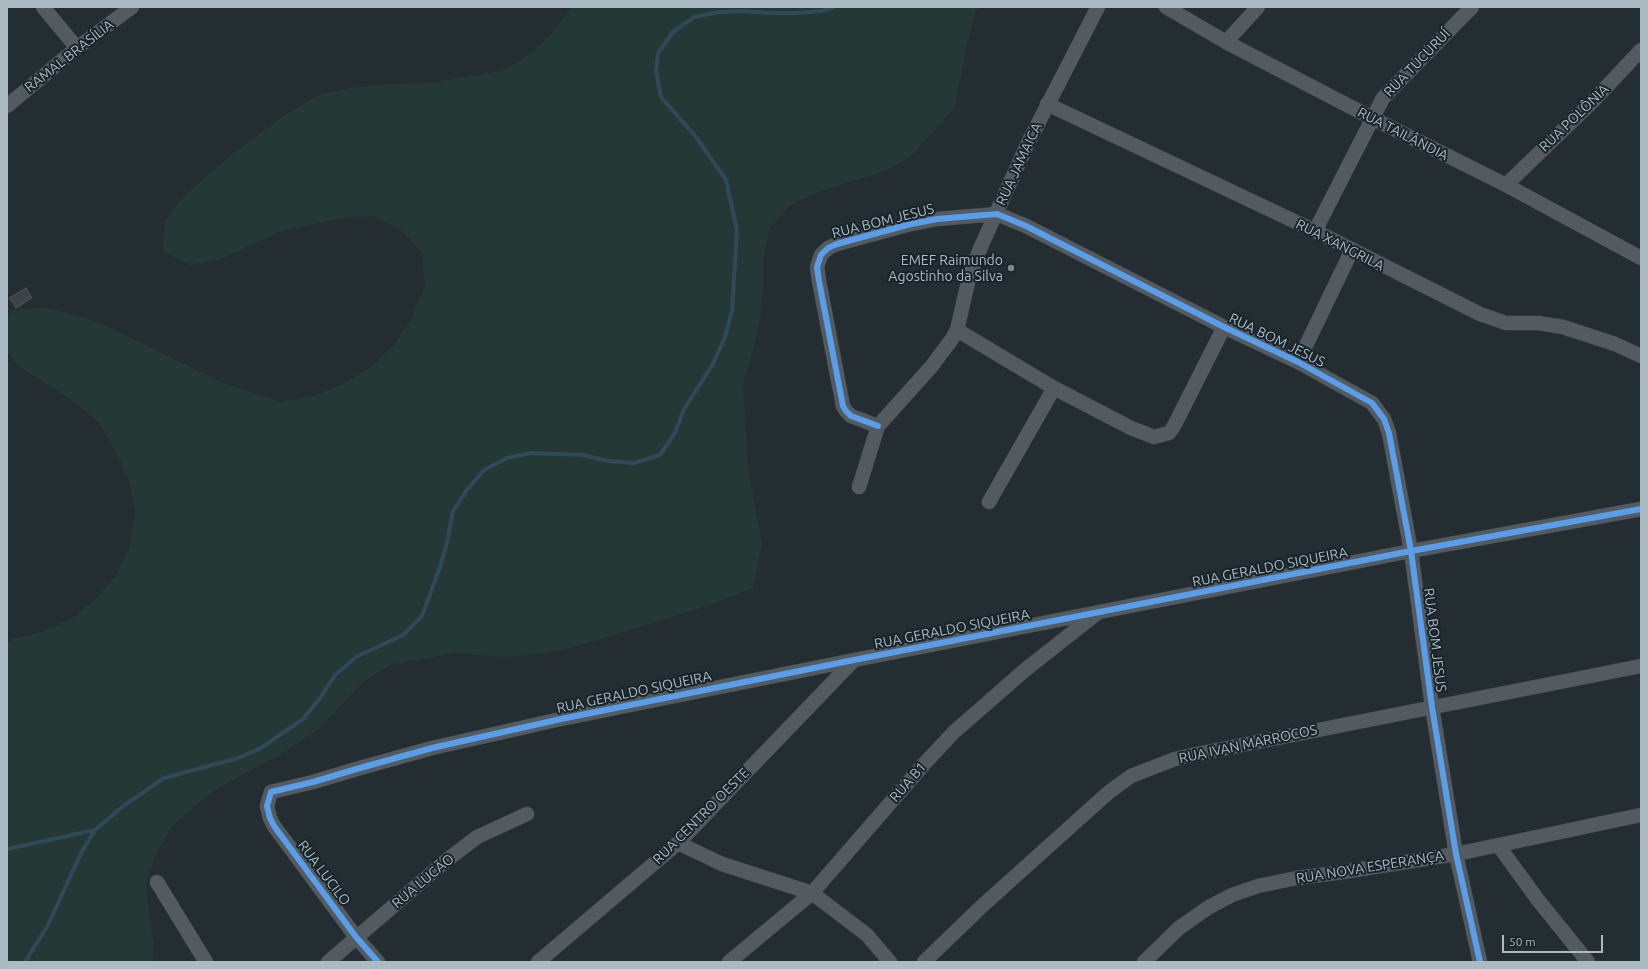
<!DOCTYPE html>
<html>
<head>
<meta charset="utf-8">
<style>
	body { margin:0 }
	#map { position:relative; width:1648px; height:969px; overflow:hidden; background:#242d31; font-family:Ubuntu,sans-serif }
	canvas { display:block }
	.frame { position:absolute; inset:0; border:8px solid #acbac4; pointer-events:none }
	.scale { position:absolute; left:1502px; top:935px; width:101px; height:18px; box-sizing:border-box; border:2px solid #acbac4; border-top:0; padding-left:5px; font-size:12px; line-height:14px; white-space:nowrap; color:#acbac4; -webkit-text-stroke:3px #18242b; paint-order:stroke }
</style>
</head>
<body>
<div id="map">
<canvas width="1648" height="969"></canvas>
<div class="frame"></div>
<div class="scale">50 m</div>
</div>
<script>
const ctx = document.querySelector('canvas').getContext('2d');
ctx.lineJoin = 'round';
function fill(path, color) { ctx.fillStyle = color; ctx.fill(path, 'evenodd'); }
const poly = rows => new Path2D(rows.map(r => 'M' + r).join(''));
function strokePath(path, color, width, dash) { ctx.strokeStyle = color; ctx.lineWidth = width; ctx.lineCap = dash ? 'butt' : 'round'; ctx.setLineDash(dash || []); ctx.stroke(path); }
function label(font, color, halo, rows, align = 'center') {
  ctx.font = font + ' Ubuntu,sans-serif'; ctx.lineWidth = 4; ctx.setLineDash([]); ctx.textBaseline = 'middle'; ctx.strokeStyle = halo; ctx.fillStyle = color; for (const [text, x, y, turn = 0] of rows) {
    ctx.save(); ctx.translate(x, y); ctx.rotate((+turn || 0) * Math.PI / 180); ctx.textAlign = isNaN(turn) ? turn : align; if (halo) ctx.strokeText(text, 0, 0); ctx.fillText(text, 0, 0); ctx.restore();
  }
}
const green = poly([
	[571,7,979,7,976,11,967,44,954,109,910,157,885,171,824,190,792,204,770,227,763,259,763,290,760,320,753,352,743,383,748,469,762,544,753,588,707,606,571,648,540,654,500,657,454,653,390,665,364,681,320,728,280,755,223,785,197,804,173,825,156,854,146,883,149,914,154,945,152,962,7,962,7,643,14,639,44,631,73,618,96,599,117,574,130,546,135,511,129,480,116,452,99,423,73,401,17,365,7,351,7,320,12,310,44,308,75,315,105,325,217,380,249,392,281,402,313,396,341,385,371,367,393,346,411,319,425,286,422,253,401,230,373,216,341,218,279,232,221,259,190,265,163,251,165,220,186,194,236,151,291,111,319,95,350,88,381,85,411,84,443,81,505,70,533,52,559,25]
]);
const stream = poly([
	[7,849,95,830],
	[25,962,48,925,81,853,95,830,122,807,164,778,238,758,261,748,303,719,320,698,335,675,356,657,403,635,422,616,440,567,447,542,453,511,467,490,484,470,507,458,531,453,583,455,608,461,634,463,660,455,675,433,684,409,713,364,725,337,732,311,737,231,726,180,696,137,661,97,656,71,658,53,673,32,694,17,719,12,745,11,770,13,796,13,822,11,834,7]
]);
const building = poly([
	[26,288,32,298,16,308,9,298,26,288]
]);
const minor = poly([
	[43,7,77,48],
	[1166,7,1226,42,1372,118,1506,185,1641,258],
	[1226,42,1258,7],
	[1047,104,1315,231,1480,314,1506,323,1538,323,1563,327,1615,344,1641,356],
	[7,106,77,48,132,7],
	[1506,185,1594,100,1641,50],
	[1315,231,1383,98,1472,7],
	[957,330,1054,388,1131,428,1154,437,1169,433,1174,426,1224,327],
	[1298,362,1352,250],
	[878,426,851,416,846,411,843,406,819,281,817,267,821,255,828,248,837,244,907,225,937,219,997,214,1026,226,1224,327,1298,362,1372,403,1384,419,1389,433,1411,551,1432,707,1456,854,1480,962],
	[859,487,878,426,931,367,952,339,957,330,969,278,979,251,1028,143,1098,7],
	[989,502,1054,388],
	[678,843,722,864,812,893,867,935,890,962],
	[1498,845,1538,900,1588,962],
	[157,882,206,962],
	[328,962,447,860,477,837,527,814],
	[378,962,356,937,274,826,270,818,267,806,271,792,313,782,360,768,432,748,561,719,854,660,1411,551,1641,509],
	[538,962,678,843,854,660],
	[729,962,812,893,925,763,954,732,1025,670,1096,614],
	[924,962,981,907,1109,792,1131,776,1149,769,1175,759,1197,754,1641,666],
	[1144,962,1179,928,1209,907,1232,895,1258,886,1297,878,1343,872,1456,854,1641,815]
]);
const cycleway = poly([
	[878,426,851,416,846,411,843,406,819,281,817,267,821,255,828,248,837,244,907,225,937,219,997,214,1026,226,1224,327,1298,362,1372,403,1384,419,1389,433,1411,551,1432,707,1456,854,1480,962],
	[378,962,356,937,274,826,270,818,267,806,271,792,313,782,360,768,432,748,561,719,854,660,1411,551,1641,509]
]);
const markers = [
	[1011,268,4,"#7c8991"]
];
const streetNames = [
	["RAMAL BRASÍLIA",69,56,-38],
	["RUA TUCURUÍ",1417,63,-46],
	["RUA POLÔNIA",1574,118,-44],
	["RUA TAILÂNDIA",1403,134,27],
	["RUA JAMAICA",1019,164,-65],
	["RUA BOM JESUS",883,221,-14],
	["RUA XANGRILA",1340,245,27],
	["RUA BOM JESUS",1277,340,26],
	["RUA GERALDO SIQUEIRA",1270,567,-11],
	["RUA GERALDO SIQUEIRA",952,629,-11],
	["RUA BOM JESUS",1435,640,83],
	["RUA GERALDO SIQUEIRA",634,692,-12],
	["RUA IVAN MARROCOS",1248,744,-12],
	["RUA B1",908,782,-49],
	["RUA CENTRO OESTE",701,816,-45],
	["RUA NOVA ESPERANÇA",1370,867,-9],
	["RUA LUCILO",324,873,53],
	["RUA LUCÃO",423,881,-40]
];
const poiNames = [
	["EMEF Raimundo",1003,260],
	["Agostinho da Silva",1003,276]
];
fill(green, '#243936');
strokePath(stream, '#2f4958', 4);
fill(building, '#3c4447');
strokePath(building, '#4b545a', 1);
strokePath(minor, '#42484c', 15);
strokePath(minor, '#545b60', 14);
strokePath(cycleway, '#5a9eea', 6);
for (const [x, y, r, color] of markers) { const dot = new Path2D(); dot.arc(x, y, r, 0, 2 * Math.PI); ctx.fillStyle = color; ctx.fill(dot); strokePath(dot, '#18242b', 1.5); }
label('14px', '#acbac4', '#18242b', streetNames);
label('14px', '#acbac4', '#18242b', poiNames, 'right');
</script>
</body>
</html>
